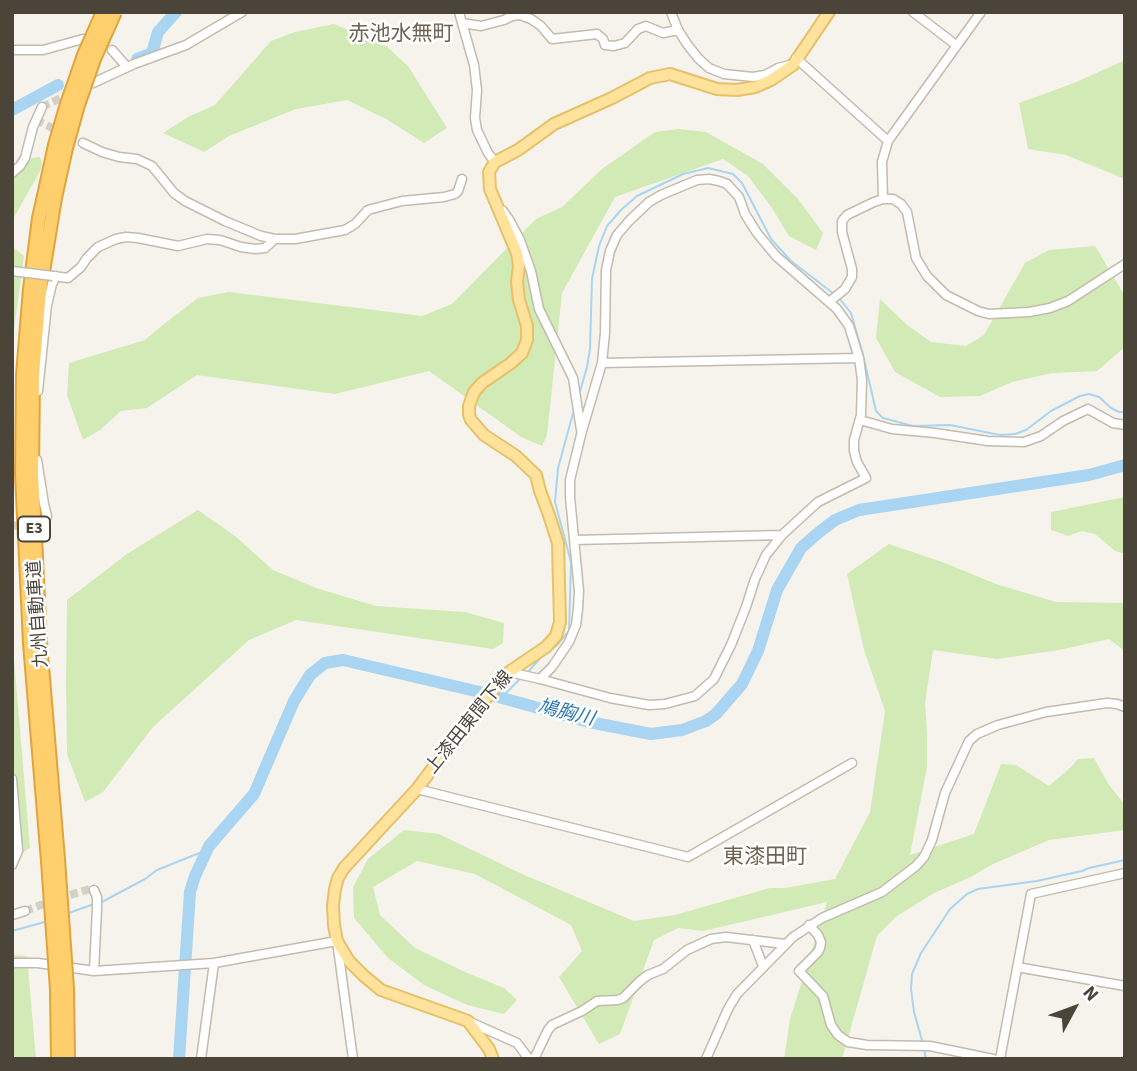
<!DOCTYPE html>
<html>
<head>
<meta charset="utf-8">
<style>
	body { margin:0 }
	#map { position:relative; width:1137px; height:1071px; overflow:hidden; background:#f6f3ec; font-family:"Source Sans 3",sans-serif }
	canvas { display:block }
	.frame { position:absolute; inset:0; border:14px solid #4b4439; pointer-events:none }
	.north { position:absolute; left:1039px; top:973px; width:70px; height:70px; -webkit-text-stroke:5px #fff; paint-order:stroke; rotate:49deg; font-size:19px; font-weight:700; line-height:28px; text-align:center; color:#4b4439 }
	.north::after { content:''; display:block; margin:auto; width:24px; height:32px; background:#4b4439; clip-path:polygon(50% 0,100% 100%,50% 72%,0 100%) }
</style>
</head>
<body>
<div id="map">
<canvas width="1137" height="1071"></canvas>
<div class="frame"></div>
<div class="north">N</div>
</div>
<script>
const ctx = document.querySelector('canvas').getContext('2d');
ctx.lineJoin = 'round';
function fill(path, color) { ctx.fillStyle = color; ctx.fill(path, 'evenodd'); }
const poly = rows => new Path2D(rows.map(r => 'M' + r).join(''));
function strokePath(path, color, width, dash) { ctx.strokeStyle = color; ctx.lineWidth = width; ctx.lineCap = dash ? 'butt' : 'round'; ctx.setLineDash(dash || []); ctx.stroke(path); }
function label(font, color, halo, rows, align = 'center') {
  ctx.font = font + ' "Source Sans 3","Noto Sans JP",sans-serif'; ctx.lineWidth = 5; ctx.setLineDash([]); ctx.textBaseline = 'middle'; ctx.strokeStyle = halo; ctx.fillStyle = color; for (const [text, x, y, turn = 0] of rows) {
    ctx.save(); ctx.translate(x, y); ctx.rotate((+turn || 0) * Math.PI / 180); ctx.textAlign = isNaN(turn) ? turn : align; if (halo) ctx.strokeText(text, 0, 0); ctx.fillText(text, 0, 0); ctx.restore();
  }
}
const green = poly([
	[334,24,386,46,408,66,447,128,424,143,386,119,347,100,296,109,229,136,204,152,163,133,188,117,215,105,271,41,295,32],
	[1125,60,1125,179,1066,155,1028,149,1019,103,1074,83],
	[679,129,706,132,763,164,798,199,823,233,816,250,789,236,772,208,748,176,723,159,615,197,562,293,547,435,542,446,521,437,429,371,335,394,197,375,147,408,121,411,100,430,83,440,67,395,69,363,145,340,164,324,198,298,229,292,422,316,452,304,536,219,562,207,602,169,655,132],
	[40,157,42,164,40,171,12,221,12,164,33,158],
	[12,246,24,256,12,345],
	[1095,246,1125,296,1125,347,1097,371,1052,373,1012,382,980,396,940,397,895,372,876,338,880,299,907,325,931,342,966,346,984,335,1025,263,1049,250],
	[1125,497,1125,554,1115,551,1095,534,1082,531,1068,536,1051,530,1051,512],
	[198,510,235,536,273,570,316,588,376,606,465,612,504,623,503,643,493,649,296,620,249,640,153,727,103,792,85,802,67,754,66,684,67,600,127,554],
	[889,544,945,563,996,584,1056,602,1125,603,1125,651,1109,639,1059,650,997,659,933,650,925,703,927,733,927,767,910,855,974,834,1001,764,1016,765,1049,786,1071,767,1078,759,1094,758,1109,785,1125,805,1125,830,1049,840,991,865,971,877,934,893,897,916,877,936,842,1059,784,1059,790,1019,827,902,703,931,678,928,654,940,620,1034,599,1044,559,977,582,951,571,925,475,874,417,861,373,887,380,915,415,948,465,972,504,988,517,1000,504,1014,467,1005,424,985,388,958,354,918,353,887,368,859,404,830,439,834,522,874,634,921,675,915,770,888,785,888,835,879,870,812,885,711,864,650,847,574],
	[12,635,30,848,12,859],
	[12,955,27,956,36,1059,12,1059]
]);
const stream = poly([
	[839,298,851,313,863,355,876,411,883,418,913,426,950,425,1000,435,1015,434,1026,430,1051,411,1080,396,1089,394,1099,397,1111,408,1119,412,1125,412],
	[579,395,587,367,590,349,592,279,599,246,607,226,621,210,637,196,683,174,708,168,733,174,742,183,771,239,791,261,834,294],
	[549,651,556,646,569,631,571,562,555,502,558,468,574,410],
	[527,673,542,656],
	[501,698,520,679],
	[100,903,145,879,157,870,207,850],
	[66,914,94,904],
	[12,931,48,921],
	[923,1044,914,1012,911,989,912,974,921,953,950,909,967,894,978,889,1037,881,1082,871,1089,868,1125,860],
	[924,1049,926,1059]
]);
const river = poly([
	[137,59,152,53,158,32,176,12],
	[12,110,58,85],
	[179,1059,190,892,195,876,209,846,254,794,294,701,310,675,325,663,343,660,484,693,589,722,651,734,682,730,706,721,716,714,742,684,758,651,777,590,801,548,818,533,835,520,859,510,1089,475,1125,465]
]);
const minorTunnel = poly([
	[42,107,71,93],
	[36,120,83,143],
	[12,526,28,524],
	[25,911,63,897,90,889,94,890]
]);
const minor = poly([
	[459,12,474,65,477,90,475,118,477,130,488,153,495,162],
	[671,12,678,30,687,44,698,58,709,68,724,74,753,77,765,75,778,68,790,65],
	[913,12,956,45],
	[462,23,481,26,504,20,512,16,520,15,531,19,541,26,552,39,597,34,603,39,605,45,614,46,625,43,638,29,646,26,663,33,678,30],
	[12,50,43,50,83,39],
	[112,50,127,67],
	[796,58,888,141],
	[93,83,134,64,186,45,242,12],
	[83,143,102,152,119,157,137,159,152,166,174,193,185,201,225,221,261,236,275,239,295,239,345,230,355,224,368,210,402,201,444,197,455,194,458,191,462,179],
	[12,173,20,166,25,158,33,127,42,107],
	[883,199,882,162,888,141,981,12],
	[503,211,510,221,520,240,531,271,539,309,573,378,581,430],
	[53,276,68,278,81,267,87,258,98,247,116,239,126,237,138,238,178,246,207,239,220,240,241,247,255,249,265,248,275,239],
	[829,302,845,289,852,277,852,269,842,232,842,221,847,215,874,202,883,199,893,199,901,204,907,212,916,258,927,276,946,295,978,311,989,314,1029,312,1050,308,1068,301,1125,264],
	[602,363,859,358],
	[38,391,47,305,52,284,56,276],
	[860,420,892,429,935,433,988,441,1024,442,1041,436,1063,421,1088,409,1113,423,1125,425],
	[37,460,44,504,47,516,45,522],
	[575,540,782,535],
	[509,672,540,679,610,698,649,705,665,704,695,696,714,679,731,645,746,607,755,579,766,555,782,535,818,502,866,478,857,462,854,451,854,440,861,415,862,380,859,358,849,326,837,309,776,256,757,233,745,214,739,197,727,184,719,181,709,179,697,180,661,195,649,202,629,221,617,235,610,251,606,270,605,333,602,363,582,431,570,480,570,497,579,591,578,609,576,625,569,642,552,667,540,679],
	[12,779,18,851,12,865],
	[417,789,688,857,852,763],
	[94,890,97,897,97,908,94,971],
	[12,915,25,911],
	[809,925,818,935,821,942,820,948,818,952,799,971,823,996,831,1025,838,1035,848,1042,867,1045,930,1046,993,1059],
	[753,940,763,966],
	[12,963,38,963,94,971,214,963],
	[1017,967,1125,986],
	[470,1022,517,1043,529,1059],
	[201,1059,214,963,337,941,353,1059],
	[534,1059,548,1030,552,1025,582,1011,597,1001,618,1000,623,998,640,981,648,975,663,969,687,950,711,939,726,937,785,944],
	[706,1059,728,1009,737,994,793,937,822,918,882,892,916,866,924,857,932,840,945,793,969,741,977,734,998,725,1046,712,1107,703,1117,704,1125,707],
	[1000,1059,1031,894,1125,873]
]);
const major = poly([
	[493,1059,489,1049,468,1021,381,990,364,976,349,961,337,941,334,925,333,906,335,889,338,878,344,868,417,789,478,708,509,672,546,647,556,636,560,622,558,543,549,515,540,491,536,475,516,456,484,435,471,420,469,415,469,406,474,392,482,383,511,363,522,353,527,340,527,326,519,300,517,282,519,266,517,253,490,189,489,172,495,162,518,150,554,124,612,98,650,78,670,74,717,89,737,90,755,87,771,80,793,65,829,12]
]);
const highway = poly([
	[44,196,39,218,30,289,23,375,22,474,30,643,48,861],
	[55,198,40,290,33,375,32,474,40,642,58,859],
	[67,989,68,1059],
	[57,990,58,1059]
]);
const minorBridge = poly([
	[12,271,53,276]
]);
const highwayBridge = poly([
	[44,196,55,145,67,104,84,55,103,12],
	[55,198,66,148,78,105,94,59,115,12],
	[58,859,67,989],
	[48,861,57,990]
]);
const shields = [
	[34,529,32]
];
const shieldNames = [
	["E3",34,529]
];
const streetNames = [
	["九州自動車道",39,614,-94],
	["上漆田東間下線",470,723,-51]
];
const waterNames = [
	["鳩胸川",566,714,14]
];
const quarterNames = [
	["赤池水無町",401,35],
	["東漆田町",765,858]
];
fill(green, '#d2eab5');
strokePath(stream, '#a9d4f2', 2);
strokePath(river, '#a9d4f2', 12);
strokePath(minorTunnel, '#d4d0c8', 8, [8, 4]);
strokePath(minor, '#c2bbae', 11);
strokePath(major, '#e6c16a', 14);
strokePath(highway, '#e0a43c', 16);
strokePath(minor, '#fff', 8);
strokePath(major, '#ffe39c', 10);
strokePath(highway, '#ffcf6e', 12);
strokePath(minorBridge, '#c2bbae', 11, []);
strokePath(highwayBridge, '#e0a43c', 16, []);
strokePath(minorBridge, '#fff', 8);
strokePath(highwayBridge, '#ffcf6e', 12);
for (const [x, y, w] of shields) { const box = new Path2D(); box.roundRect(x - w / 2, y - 12.5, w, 25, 5); ctx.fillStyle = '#fff'; ctx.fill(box); strokePath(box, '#4b4439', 2); }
label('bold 16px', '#4b4439', null, shieldNames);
label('18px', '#4b4439', '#fff', streetNames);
label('italic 19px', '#2e7ab2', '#fff', waterNames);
label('21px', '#6e6250', '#fff', quarterNames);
</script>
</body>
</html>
